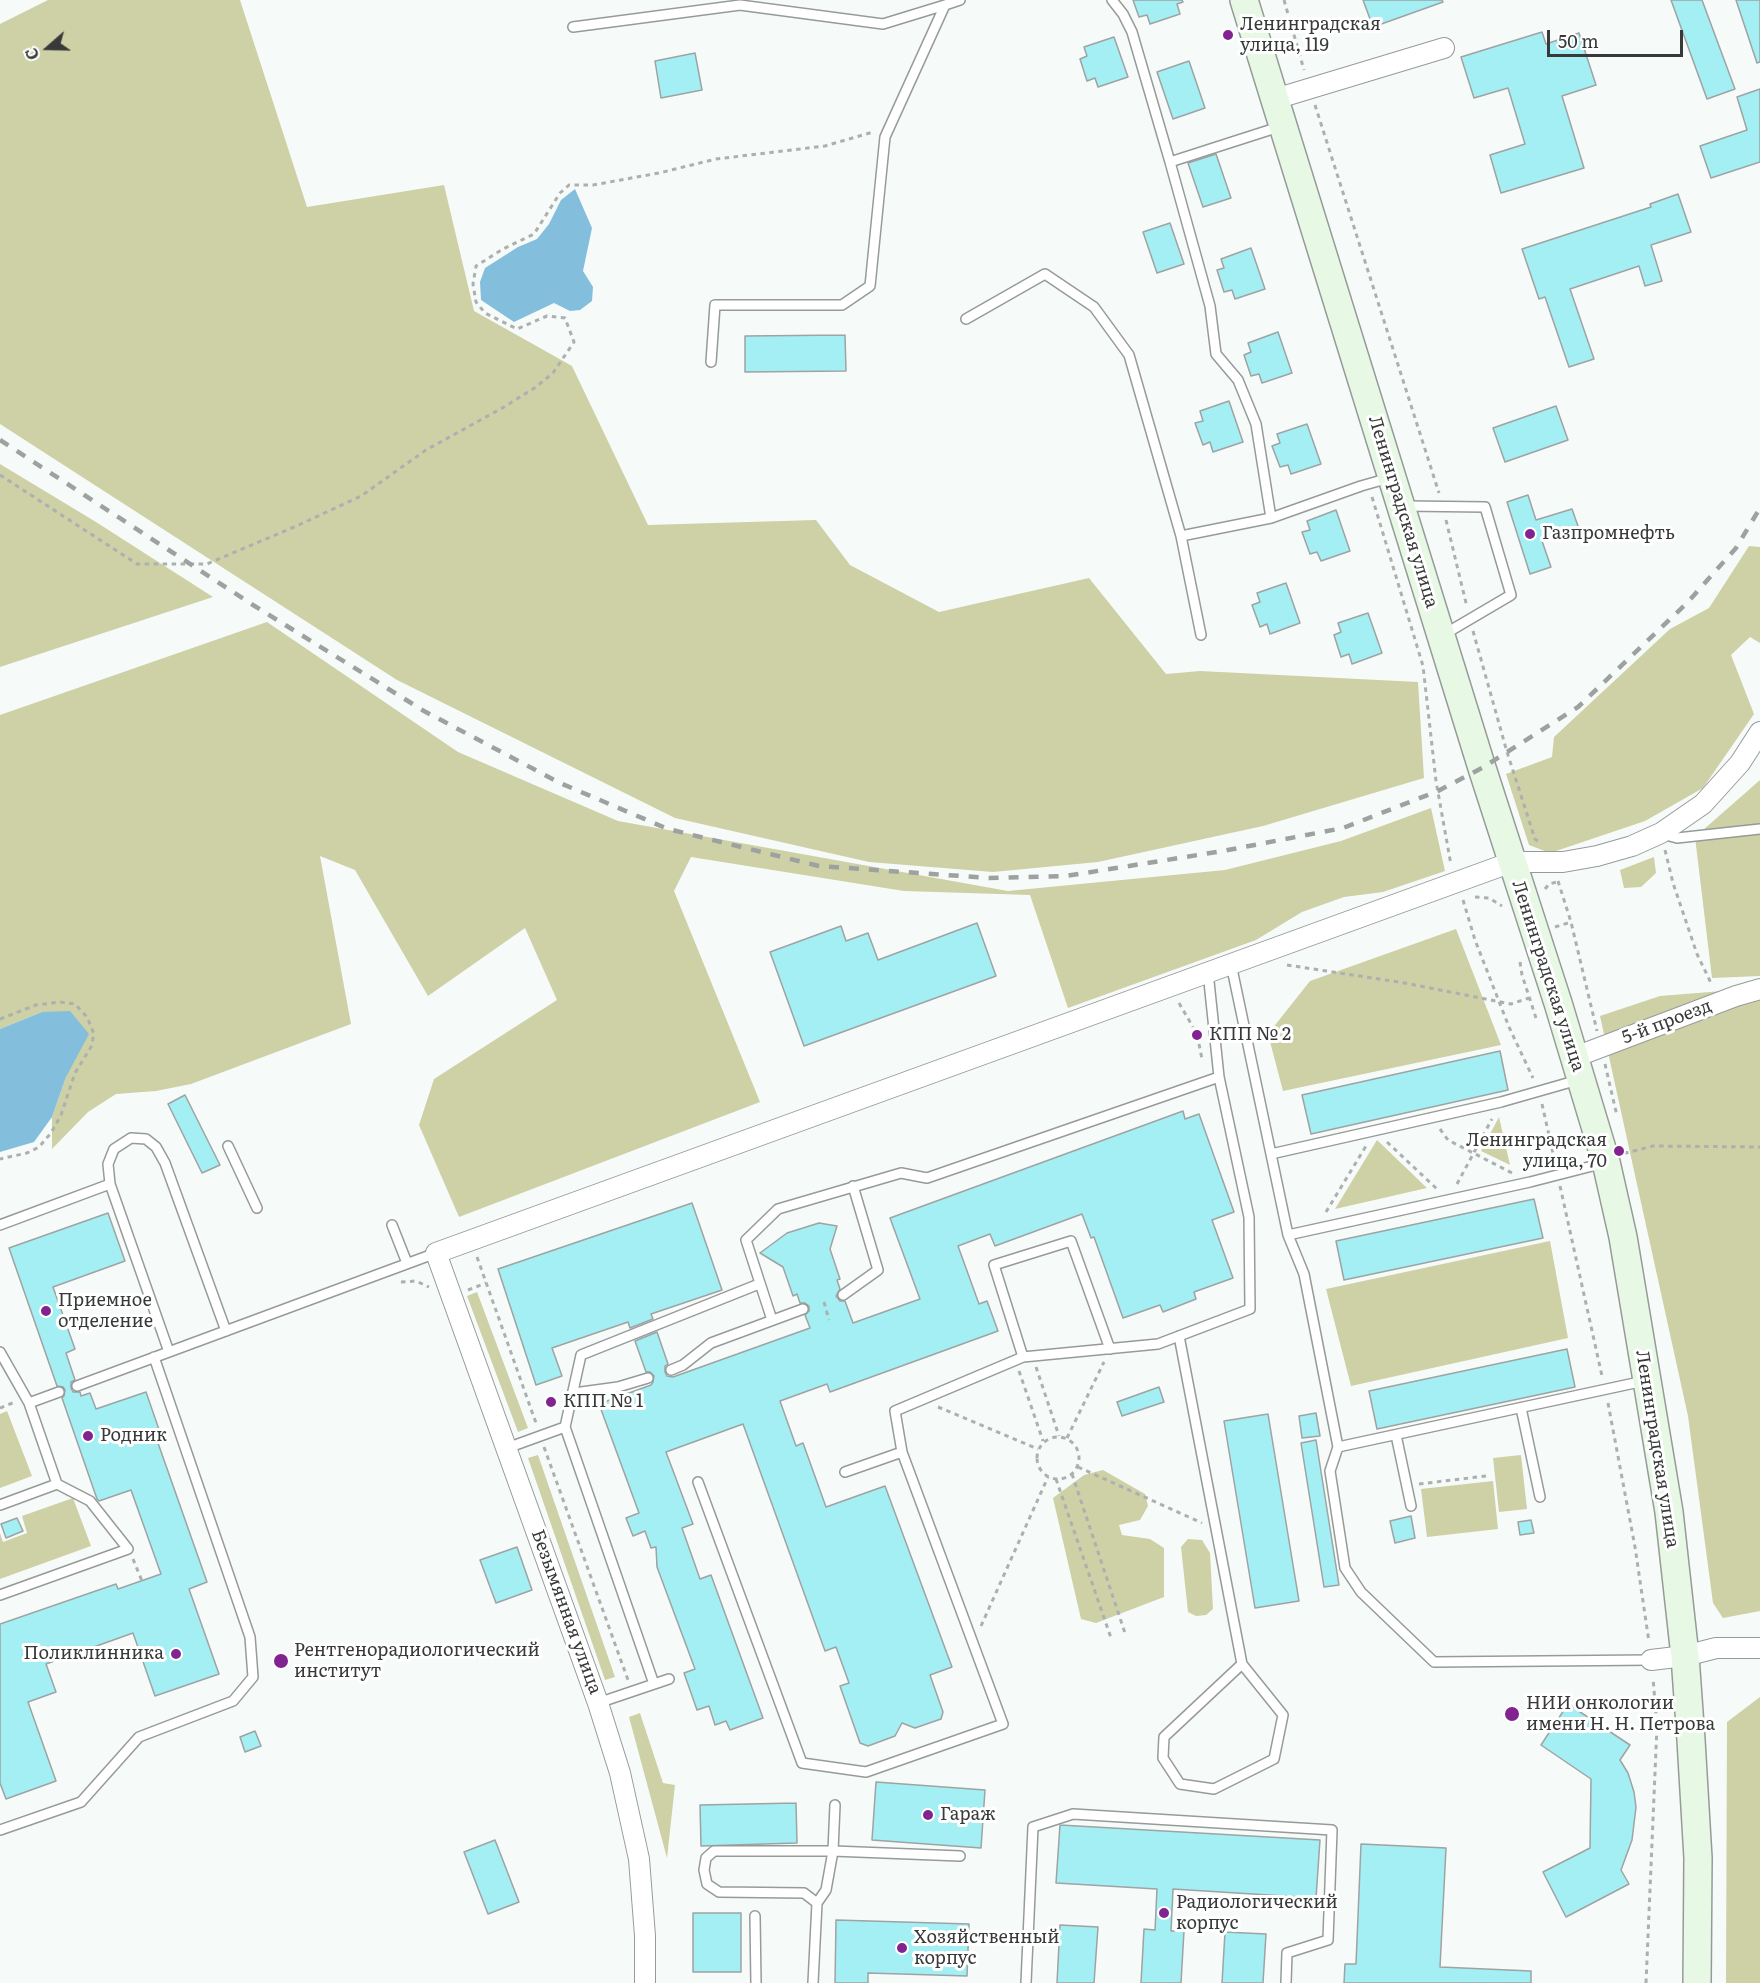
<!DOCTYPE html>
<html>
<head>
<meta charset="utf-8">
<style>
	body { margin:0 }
	#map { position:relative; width:1760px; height:1983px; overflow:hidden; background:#f6fbf9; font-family:Literata,serif }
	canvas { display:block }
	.north { position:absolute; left:18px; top:18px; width:60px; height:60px; -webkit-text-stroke:4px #fff; paint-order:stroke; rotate:250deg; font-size:16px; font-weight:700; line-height:24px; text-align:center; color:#383a39 }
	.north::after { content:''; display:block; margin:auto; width:21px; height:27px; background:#383a39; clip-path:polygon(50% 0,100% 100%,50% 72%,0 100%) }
	.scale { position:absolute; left:1547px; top:30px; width:136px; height:27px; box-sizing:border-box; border:3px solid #383a39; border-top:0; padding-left:8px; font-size:18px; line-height:21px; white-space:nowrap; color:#383a39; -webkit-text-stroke:4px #fff; paint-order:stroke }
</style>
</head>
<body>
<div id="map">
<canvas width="1760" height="1983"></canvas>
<div class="north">С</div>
<div class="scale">50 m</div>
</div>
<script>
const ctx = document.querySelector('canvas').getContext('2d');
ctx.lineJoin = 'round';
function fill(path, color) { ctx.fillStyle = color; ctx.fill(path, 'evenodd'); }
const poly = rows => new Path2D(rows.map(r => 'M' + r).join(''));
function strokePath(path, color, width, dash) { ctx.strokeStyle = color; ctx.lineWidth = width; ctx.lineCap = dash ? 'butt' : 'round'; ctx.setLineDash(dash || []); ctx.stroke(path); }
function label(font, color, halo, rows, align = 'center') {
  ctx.font = font + ' Literata,serif'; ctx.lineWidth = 6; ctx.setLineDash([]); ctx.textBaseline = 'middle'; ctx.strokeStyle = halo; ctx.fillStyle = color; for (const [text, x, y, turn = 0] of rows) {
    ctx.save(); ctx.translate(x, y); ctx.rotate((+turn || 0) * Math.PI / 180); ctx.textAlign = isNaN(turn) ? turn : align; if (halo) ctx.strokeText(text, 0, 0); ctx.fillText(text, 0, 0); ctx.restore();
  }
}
const green = poly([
	[48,0,240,0,307,207,444,185,474,311,572,366,648,525,816,520,850,565,939,612,1089,578,1166,674,1200,671,1418,682,1424,778,1263,826,1098,862,993,872,869,862,675,818,397,680,0,424,0,24],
	[0,464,96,522,213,597,0,667],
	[1749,546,1760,547,1760,643,1750,637,1731,655,1754,714,1703,788,1645,821,1550,853,1529,845,1506,774,1552,757,1554,737,1670,629,1709,608],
	[267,622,458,752,618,821,1008,891,1225,870,1341,841,1431,808,1445,871,1383,892,1344,897,1302,912,1256,940,1068,1008,1030,895,904,891,691,857,674,891,760,1102,459,1217,419,1125,434,1079,557,1000,525,928,428,996,355,870,320,856,351,1024,191,1084,156,1091,116,1094,88,1112,52,1149,52,1117,66,1077,42,1012,0,1029,0,715],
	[1760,780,1760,976,1712,978,1695,837],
	[1654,857,1656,873,1641,887,1624,888,1620,870],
	[1456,929,1501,1045,1283,1091,1268,1034,1310,981],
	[1760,988,1760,1611,1723,1618,1713,1603,1688,1416,1600,1016,1660,996],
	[1499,1117,1510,1165,1481,1151],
	[1377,1140,1427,1188,1335,1209],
	[1550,1241,1568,1338,1351,1386,1326,1289],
	[477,1292,528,1428,518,1432,467,1296],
	[7,1411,32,1476,0,1488,0,1414],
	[538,1455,615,1677,605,1680,528,1458],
	[1521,1455,1527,1509,1499,1512,1493,1458],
	[1103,1470,1145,1494,1148,1506,1140,1520,1119,1525,1122,1535,1150,1539,1164,1548,1164,1597,1096,1623,1081,1619,1053,1498,1084,1475],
	[1493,1481,1498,1529,1427,1537,1421,1489],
	[73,1498,91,1546,0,1579,0,1533,3,1542,27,1533,22,1516],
	[1188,1539,1202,1540,1210,1553,1213,1609,1206,1615,1196,1616,1188,1612,1181,1547],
	[1760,1697,1760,1983,1726,1983,1727,1722],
	[640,1713,663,1783,675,1785,667,1858,629,1717]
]);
const water = poly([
	[575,189,592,228,583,271,593,287,592,301,580,310,570,311,554,303,514,322,481,300,480,282,485,268,518,247,537,239,549,224,561,200],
	[70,1011,89,1034,66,1077,52,1117,34,1142,0,1152,0,1029,42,1012]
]);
const building = poly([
	[1133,0,1182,0,1183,2,1177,4,1180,14,1150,24,1147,15,1139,17,1133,0],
	[1363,0,1442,0,1443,2,1373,27,1363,0],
	[1671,0,1702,0,1735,89,1707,99,1671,0],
	[1736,0,1760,0,1760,62,1757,63,1736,0],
	[1542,32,1546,44,1579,33,1596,85,1562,96,1584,168,1501,193,1490,155,1525,144,1508,88,1474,98,1461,57,1542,32],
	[1114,37,1128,77,1098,87,1095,78,1087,81,1080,59,1087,56,1084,47,1114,37],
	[695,53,702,90,661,98,655,61,695,53],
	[1189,61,1205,108,1173,119,1157,72,1189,61],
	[1760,89,1760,162,1711,178,1700,146,1747,130,1737,97,1760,89],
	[1216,154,1231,198,1203,207,1188,163,1216,154],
	[1678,194,1691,232,1651,245,1662,281,1645,286,1639,266,1570,289,1594,359,1569,367,1545,297,1539,299,1522,249,1651,207,1650,204,1678,194],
	[1170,223,1184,264,1157,273,1143,232,1170,223],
	[1251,248,1265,289,1235,299,1232,290,1224,292,1217,270,1224,268,1221,259,1251,248],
	[1278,332,1292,373,1262,383,1259,374,1251,376,1244,355,1251,352,1248,343,1278,332],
	[845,335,846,371,745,372,745,336,845,335],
	[1229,401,1243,442,1213,452,1210,442,1203,445,1195,423,1203,421,1200,411,1229,401],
	[1556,406,1568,440,1505,462,1493,428,1556,406],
	[1307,424,1321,464,1291,474,1288,465,1280,467,1272,446,1280,443,1277,434,1307,424],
	[1528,495,1536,520,1572,509,1579,529,1542,541,1551,567,1530,574,1507,502,1528,495],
	[1336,510,1350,551,1321,561,1317,552,1310,554,1302,532,1310,530,1307,521,1336,510],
	[1286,583,1300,623,1270,634,1267,624,1260,627,1252,605,1260,602,1257,593,1286,583],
	[1368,613,1382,653,1352,664,1349,654,1341,657,1334,635,1341,632,1338,623,1368,613],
	[977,923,996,976,804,1046,770,952,841,926,846,941,868,933,878,960,977,923],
	[1500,1051,1508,1090,1311,1134,1302,1095,1500,1051],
	[185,1095,220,1165,202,1173,168,1104,185,1095],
	[1183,1111,1185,1119,1199,1114,1234,1212,1212,1220,1233,1278,1194,1292,1196,1299,1163,1312,1160,1305,1123,1318,1094,1237,1091,1238,1082,1214,995,1246,990,1234,958,1246,979,1304,987,1301,998,1331,830,1392,827,1384,780,1401,796,1446,803,1443,826,1507,885,1486,952,1667,930,1675,943,1712,941,1719,915,1728,902,1723,895,1736,868,1746,860,1743,840,1686,849,1683,836,1647,825,1651,743,1424,666,1452,693,1524,682,1528,700,1579,711,1575,763,1718,730,1730,726,1721,715,1725,709,1706,697,1710,684,1673,695,1669,657,1567,656,1547,651,1548,645,1531,633,1536,626,1518,639,1513,599,1404,651,1385,653,1382,654,1376,650,1372,646,1372,635,1341,657,1332,668,1364,665,1366,665,1372,667,1376,673,1377,810,1328,805,1315,809,1311,809,1306,805,1303,800,1303,797,1294,793,1296,783,1267,760,1253,787,1233,819,1223,837,1226,830,1249,840,1279,837,1280,840,1289,836,1296,840,1301,845,1301,853,1323,920,1299,890,1218,1183,1111],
	[1534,1199,1543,1238,1344,1280,1336,1241,1534,1199],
	[692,1203,722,1290,651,1314,653,1319,630,1328,628,1322,552,1348,562,1376,536,1385,498,1269,692,1203],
	[108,1213,125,1261,53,1287,75,1349,66,1353,75,1380,71,1382,71,1388,73,1392,80,1392,81,1396,90,1393,96,1409,146,1392,163,1441,158,1443,207,1582,189,1589,219,1674,155,1696,133,1633,46,1664,56,1692,28,1702,56,1781,6,1799,0,1783,0,1624,116,1584,118,1589,161,1574,131,1490,99,1501,97,1499,62,1398,64,1396,65,1390,63,1387,57,1386,9,1248,108,1213],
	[1567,1349,1575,1387,1377,1429,1369,1391,1567,1349],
	[1159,1387,1164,1402,1122,1416,1117,1402,1159,1387],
	[1316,1413,1320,1436,1302,1438,1299,1416,1316,1413],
	[1268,1414,1299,1601,1255,1608,1224,1421,1268,1414],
	[1316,1440,1339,1585,1324,1587,1301,1443,1316,1440],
	[1411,1516,1415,1538,1395,1543,1390,1521,1411,1516],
	[17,1518,23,1531,6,1538,1,1524,17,1518],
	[1531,1520,1534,1533,1520,1535,1518,1522,1531,1520],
	[517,1547,532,1590,496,1603,480,1560,517,1547],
	[1568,1704,1630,1745,1620,1760,1628,1773,1634,1792,1636,1807,1632,1840,1621,1870,1629,1884,1566,1917,1543,1872,1590,1848,1591,1779,1541,1745,1568,1704],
	[255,1731,261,1746,245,1752,240,1737,255,1731],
	[876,1782,985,1790,981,1848,872,1840,876,1782],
	[796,1803,797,1843,701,1846,700,1805,796,1803],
	[1060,1825,1320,1840,1316,1898,1173,1889,1171,1931,1184,1931,1181,1983,1141,1983,1144,1929,1155,1930,1157,1889,1056,1883,1060,1825],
	[495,1840,519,1902,488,1914,464,1852,495,1840],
	[1361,1844,1446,1848,1440,1967,1531,1971,1531,1983,1344,1983,1345,1964,1356,1964,1361,1844],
	[693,1913,741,1913,741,1972,693,1972,693,1913],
	[836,1920,969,1924,967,1976,868,1973,868,1983,835,1983,836,1920],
	[1060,1925,1098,1927,1094,1983,1057,1983,1060,1925],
	[1225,1932,1266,1934,1263,1983,1222,1983,1225,1932]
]);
const path = poly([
	[1284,0,1304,70],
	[1315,105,1439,493],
	[0,475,137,564,207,564,301,524,361,496,426,450,504,407,536,387,553,373,574,342,565,318,547,316,517,329,485,313,476,302,473,284,476,266,503,249,534,234,560,193,569,185,593,185,659,173,716,159,825,146,873,132],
	[1372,497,1423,666,1436,781,1451,865],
	[1446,520,1467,607],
	[1473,631,1507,752,1535,839,1540,843],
	[1665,850,1673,883,1697,954,1712,985],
	[1558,881,1571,922,1597,1031],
	[1545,889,1549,884,1557,882],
	[1475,897,1489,898,1502,906],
	[1463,900,1475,940,1509,1027,1533,1078],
	[1555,927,1571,922],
	[1520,962,1522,975,1536,1018],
	[1287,965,1405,983,1511,1004,1529,998],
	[1179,1003,1193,1027],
	[0,1019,36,1005,60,1002,75,1004,87,1017,94,1034,91,1047,75,1073,61,1115,51,1133,39,1147,27,1153,0,1159],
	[1199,1044,1202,1059],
	[1605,1064,1617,1116],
	[1542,1104,1555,1162],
	[1440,1129,1448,1140,1512,1173],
	[1387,1142,1437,1189],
	[1626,1151,1626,1153,1653,1146,1760,1147],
	[1457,1184,1492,1119],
	[1560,1186,1602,1376],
	[1326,1212,1366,1146],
	[477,1257,536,1423],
	[401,1282,416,1281,429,1287],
	[468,1290,486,1283],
	[824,1302,829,1320],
	[1036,1367,1059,1436],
	[1019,1371,1043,1441],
	[1608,1403,1635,1547,1649,1642],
	[938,1407,1038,1449],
	[0,1408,15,1402],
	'1037 1458a21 21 0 1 1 42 0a21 21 0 1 1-42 0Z',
	[1067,1438,1104,1362],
	[544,1447,628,1680],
	[1078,1467,1202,1523],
	[1072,1474,1125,1633],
	[1056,1479,1111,1638],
	[1419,1484,1486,1476],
	[133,1559,142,1581],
	[981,1626,1048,1477],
	[1646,1983,1657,1726,1653,1678]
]);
const service = poly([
	[1112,0,1123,14,1132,32,1170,162,1282,126],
	[945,5,960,0],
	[573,27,740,5,883,24,945,5,885,137,870,286,842,305,715,305,711,362],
	[1170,162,1210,306,1216,354,1238,380,1256,424,1271,518],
	[966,319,1045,274,1094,307,1129,355,1181,536,1201,635],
	[1405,506,1485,507,1511,595,1443,635],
	[1181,536,1271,518,1361,486,1389,478],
	[1662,834,1677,838,1760,829],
	[1231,964,1288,1235,1304,1274,1338,1447,1330,1471,1345,1568,1361,1592,1434,1662,1651,1660],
	[228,1146,257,1208],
	[1271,1154,1501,1102,1578,1080],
	[0,1225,110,1184],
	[392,1225,407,1263],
	[1288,1235,1530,1182,1604,1163],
	[843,1295,878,1270,853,1186],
	[772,1320,746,1240,778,1209,901,1173,927,1178,1219,1077],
	[1179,1336,1242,1664,1283,1715,1274,1759,1214,1789,1180,1784,1163,1758,1164,1737,1242,1664],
	[0,1352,29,1403,57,1484,90,1501,128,1549,0,1595],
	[169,1352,110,1184,108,1164,114,1149,131,1138,146,1139,156,1147,165,1163,226,1331],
	[1023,1357,994,1265,1071,1241,1110,1349],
	[671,1370,683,1365,711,1343,803,1309],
	[77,1386,436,1253],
	[574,1393,618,1387,648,1378],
	[29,1403,59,1392],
	[1521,1408,1540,1497],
	[565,1427,654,1684],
	[1396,1435,1411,1506],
	[1338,1447,1644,1381],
	[507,1448,565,1427,581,1355,759,1284],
	[845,1472,902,1452],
	[698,1482,802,1763,866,1772,1003,1724,902,1452,895,1411,1023,1357,1158,1344,1250,1309,1249,1217,1219,1077,1208,972],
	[0,1505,57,1484],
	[598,1703,669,1679],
	[0,1830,81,1802,139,1737,233,1701,253,1677,250,1637,154,1357],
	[817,1903,804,1893,719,1892,707,1884,704,1870,706,1858,714,1851,833,1851,960,1856],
	[755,1916,756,1983],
	[813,1983,817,1903,826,1890,833,1851,835,1805],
	[1026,1983,1033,1827,1073,1814,1332,1830,1328,1940,1287,1953,1286,1983]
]);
const minor = poly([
	[1275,99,1444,48],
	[1575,1057,1736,996,1760,989],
	[1651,1660,1685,1656,1716,1648,1760,1648],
	[645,1983,645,1936,639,1859,620,1773,598,1703,436,1253,1512,862,1563,862,1597,856,1632,846,1661,833,1703,804,1740,763,1760,732]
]);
const secondary = poly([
	[1244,0,1482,768,1558,1003,1606,1162,1623,1237,1669,1512,1685,1656,1691,1740,1698,1858,1697,1983]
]);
const rail = poly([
	[0,440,253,605,424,711,560,783,668,829,819,866,989,878,1066,876,1223,851,1343,828,1438,791,1482,768,1578,707,1687,603,1736,548,1760,508]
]);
const markers = [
	[1228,35,6,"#812490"],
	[1530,534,6,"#812490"],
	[1197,1035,6,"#812490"],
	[1619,1151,6,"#812490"],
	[46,1311,6,"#812490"],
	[551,1402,6,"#812490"],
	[88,1436,6,"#812490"],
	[176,1654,6,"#812490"],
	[281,1661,8,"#812490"],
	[1512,1714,8,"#812490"],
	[928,1815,6,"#812490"],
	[1164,1913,6,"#812490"],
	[902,1948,6,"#812490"]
];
const poiNames = [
	["Ленинградская",1240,25],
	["улица, 119",1240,46],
	["Газпромнефть",1542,534],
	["КПП № 2",1209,1035],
	["Ленинградская",1607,1141,"right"],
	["улица, 70",1607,1162,"right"],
	["Приемное",58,1301],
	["отделение",58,1322],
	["КПП № 1",563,1402],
	["Родник",100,1436],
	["Рентгенорадиологический",294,1651],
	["институт",294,1672],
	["Поликлинника",164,1654,"right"],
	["НИИ онкологии",1526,1704],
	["имени Н. Н. Петрова",1526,1725],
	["Гараж",940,1815],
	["Радиологический",1176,1903],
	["корпус",1176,1924],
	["Хозяйственный",914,1938],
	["корпус",914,1959]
];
const streetNames = [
	["Ленинградская улица",1403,512,73],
	["Ленинградская улица",1548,976,72],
	["5-й проезд",1667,1022,-21],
	["Ленинградская улица",1657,1449,81],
	["Безымянная улица",566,1612,70]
];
fill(green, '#ced0a6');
fill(water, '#83bedc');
fill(building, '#a4eff4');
strokePath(building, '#9ea3a3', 1.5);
strokePath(service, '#969b99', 12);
strokePath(minor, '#969b99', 22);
strokePath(secondary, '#969b99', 30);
strokePath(path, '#acb0af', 3, [4.5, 4.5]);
strokePath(service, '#fff', 9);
strokePath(minor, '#fff', 20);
strokePath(secondary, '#e7f8e4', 27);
strokePath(rail, '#9da19f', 4.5, [10, 10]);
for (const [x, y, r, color] of markers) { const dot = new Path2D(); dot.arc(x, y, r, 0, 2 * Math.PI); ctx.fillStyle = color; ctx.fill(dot); strokePath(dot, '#fff', 2); }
label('18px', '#383a39', '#fff', poiNames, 'left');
label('18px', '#383a39', '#fff', streetNames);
</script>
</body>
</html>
